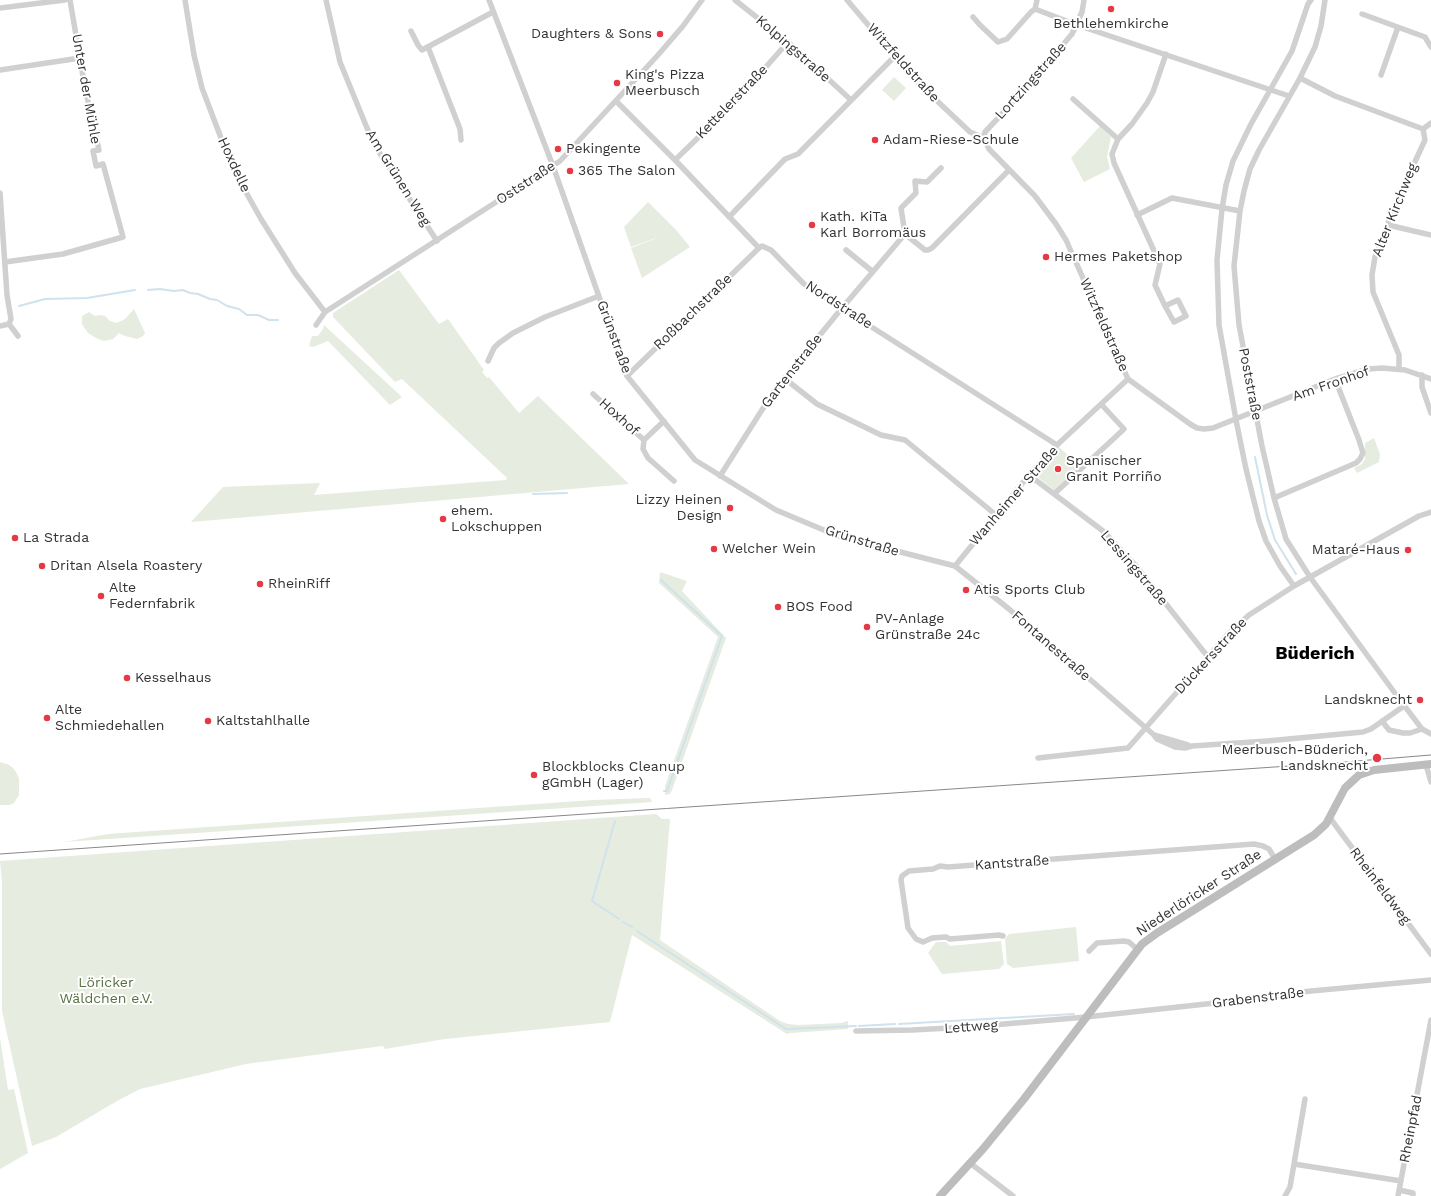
<!DOCTYPE html>
<html>
<head>
<meta charset="utf-8">
<style>
	body { margin:0 }
	canvas { display:block; background:#fff }
</style>
</head>
<body>
<canvas width="1431" height="1196"></canvas>
<script>
const ctx = document.querySelector('canvas').getContext('2d');
ctx.lineJoin = 'round';
function fill(path, color) { ctx.fillStyle = color; ctx.fill(path, 'evenodd'); }
const poly = rows => new Path2D(rows.map(r => 'M' + r).join(''));
function strokePath(path, color, width, dash) { ctx.strokeStyle = color; ctx.lineWidth = width; ctx.lineCap = dash ? 'butt' : 'round'; ctx.setLineDash(dash || []); ctx.stroke(path); }
function label(font, color, halo, rows, align = 'center') {
  ctx.font = font + ' "Work Sans",sans-serif'; ctx.lineWidth = 4; ctx.setLineDash([]); ctx.textBaseline = 'middle'; ctx.strokeStyle = halo; ctx.fillStyle = color; for (const [text, x, y, turn = 0] of rows) {
    ctx.save(); ctx.translate(x, y); ctx.rotate((+turn || 0) * Math.PI / 180); ctx.textAlign = isNaN(turn) ? turn : align; if (halo) ctx.strokeText(text, 0, 0); ctx.fillText(text, 0, 0); ctx.restore();
  }
}
const green = poly([
	[894,77,906,88,894,101,882,90],
	[1100,126,1111,137,1107,157,1110,169,1084,182,1071,158],
	[648,202,677,231,690,247,642,278,631,248,667,234,631,247,624,227],
	[399,270,439,324,448,319,484,370,482,372,487,378,489,377,519,413,538,396,629,484,191,522,223,487,320,483,314,495,506,480,507,478,402,379,395,382,333,317,333,313],
	[134,309,145,333,143,336,137,339,125,336,119,333,113,339,104,341,96,338,88,333,82,324,82,316,89,312,95,316,100,315,105,316,110,321,117,323,125,319],
	[324,325,402,397,390,405,328,341,313,347,309,346,312,336,318,336,323,329],
	[1374,438,1380,454,1379,462,1357,473,1354,468,1362,464,1365,459,1365,443],
	[1059,447,1080,466,1054,490,1034,474],
	[660,572,687,581,682,591,726,638,672,790,670,794,665,795,665,786,718,637,659,583],
	[0,762,7,764,12,767,16,772,19,778,19,795,14,803,9,805,0,805],
	[650,798,652,802,64,842,108,834,593,800],
	[656,814,662,819,670,819,660,940,780,1021,788,1024,798,1025,841,1023,848,1021,848,1029,790,1033,787,1034,632,935,610,1022,445,1039,385,1049,383,1046,246,1064,140,1089,117,1101,56,1137,32,1146,2,1011,2,882,0,861],
	[1076,927,1079,961,1013,968,1007,964,1005,939,1009,934],
	[1001,941,1004,964,999,969,942,974,928,953,936,942,946,942,950,946],
	[0,1038,8,1090,14,1089,28,1153,0,1169]
]);
const stream = poly([
	[148,290,160,289,174,291,183,290,190,293,198,294,210,299,217,300,227,306,239,309,247,315,258,315,269,320,278,320],
	[19,306,45,299,87,298,135,290],
	[1255,457,1267,515,1275,540,1296,574],
	[533,494,567,493],
	[661,580,722,636,667,791,664,791],
	[615,821,592,901,619,919],
	[623,922,632,927],
	[637,931,786,1029,856,1026],
	[899,1024,1074,1014],
	[859,1026,895,1024]
]);
const minor = poly([
	[185,0,194,55,202,88,226,151,247,194,261,219,295,273,325,312],
	[326,0,340,62,367,128,379,152,437,241],
	[489,0,553,166,627,376,695,460,776,510,838,536,955,566,1009,609,1154,735,1157,739,1175,747,1185,748,1192,746,1267,741,1363,732,1371,729,1404,706],
	[735,0,788,42,851,100],
	[847,0,915,80,970,132,984,138],
	[1325,0,1321,26,1315,47,1300,78,1259,150,1250,169,1244,191,1240,211,1234,266,1239,325,1262,446,1274,498,1286,539,1310,577,1397,696,1422,729,1431,734],
	[0,8,65,0],
	[1035,9,1037,0],
	[1362,14,1425,37,1431,47],
	[973,17,980,25,998,42,1007,39,1031,12,1035,9,1077,25,1289,96],
	[411,31,418,45,422,50,493,12],
	[428,47,460,129,461,140],
	[0,70,80,58],
	[1381,75,1398,27],
	[1300,78,1335,96,1423,129],
	[1073,99,1118,139],
	[616,101,675,160,759,248,762,246,771,250,804,284,1057,445],
	[1423,129,1431,123],
	[984,138,989,149,1035,196,1056,224,1066,240,1128,379,1190,424,1197,428,1204,429,1213,428,1335,379,1368,369,1382,368,1405,370,1431,379],
	[984,138,985,132,1028,86,1072,34,1082,12,1084,0],
	[675,160,734,103,788,42],
	[0,193,7,295,11,319,9,324,0,326],
	[1137,215,1172,198,1240,211],
	[729,217,785,159,798,154,895,56],
	[1388,225,1431,235],
	[905,234,901,208,916,193,915,181,927,182,941,168],
	[846,250,872,271],
	[5,262,63,254,123,237,103,164,96,166,93,151,99,150,85,88,70,0],
	[1165,306,1174,322,1186,316,1178,300,1165,306,1155,285,1160,264,1114,163,1112,154,1118,139,1132,124,1147,103,1153,92,1166,54],
	[9,324,18,336],
	[316,325,325,312,560,161,658,55,683,26,702,0],
	[488,361,494,348,499,343,513,333,545,317,599,296],
	[1399,369,1399,355,1373,292,1372,275,1375,257,1388,225,1389,218,1425,140,1423,129],
	[1422,375,1422,387,1431,413],
	[627,376,759,248],
	[784,378,817,404,881,435,905,440,996,515],
	[593,394,644,440],
	[664,421,644,440,643,449,648,458,674,481],
	[1029,475,1103,531,1136,566,1208,657],
	[720,476,774,391,842,308,905,234,925,250,928,250,932,248,1009,170],
	[1054,494,1124,429,1101,404],
	[1274,498,1356,463,1360,459,1363,453,1359,440,1335,379],
	[955,566,1029,475,1057,445,1128,379],
	[1294,586,1280,566,1266,541,1259,521,1246,469,1236,420,1219,325,1217,260,1222,209,1226,185,1233,161,1251,124,1292,51,1308,4,1311,0],
	[1382,721,1389,730,1403,733,1410,733,1422,729],
	[1154,735,1188,745],
	[1038,758,1128,748,1227,635,1249,615,1294,586,1419,516,1431,512],
	[1426,765,1431,782],
	[1330,818,1431,954],
	[1003,936,999,935,950,939,946,937,932,938,923,942,916,939,908,928,901,880,902,876,909,871,933,869,940,866,948,867,1254,844,1263,846,1269,849,1275,859],
	[1089,951,1097,943,1124,941,1129,942,1137,949],
	[856,1031,912,1030,969,1027,1086,1017,1206,1004,1311,991,1431,980],
	[970,1163,1013,1196],
	[1294,1164,1305,1099],
	[1399,1190,1413,1193,1413,1196],
	[1285,1196,1290,1187,1294,1164,1401,1181],
	[1398,1196,1431,1020]
]);
const secondary = poly([
	[940,1196,983,1149,1024,1099,1142,944,1157,933,1314,835,1326,824,1345,788,1359,775,1374,770,1431,764]
]);
const tram = poly([
	[0,854,1333,763,1431,755]
]);
const markers = [
	[1111,9,4,"#e63946"],
	[660,34,4,"#e63946"],
	[617,83,4,"#e63946"],
	[875,140,4,"#e63946"],
	[558,149,4,"#e63946"],
	[570,171,4,"#e63946"],
	[812,225,4,"#e63946"],
	[1046,257,4,"#e63946"],
	[1058,469,4,"#e63946"],
	[730,508,4,"#e63946"],
	[443,519,4,"#e63946"],
	[15,538,4,"#e63946"],
	[714,549,4,"#e63946"],
	[1408,550,4,"#e63946"],
	[42,566,4,"#e63946"],
	[260,584,4,"#e63946"],
	[966,590,4,"#e63946"],
	[101,596,4,"#e63946"],
	[778,607,4,"#e63946"],
	[867,627,4,"#e63946"],
	[127,678,4,"#e63946"],
	[1420,700,4,"#e63946"],
	[47,718,4,"#e63946"],
	[208,721,4,"#e63946"],
	[1377,758,5,"#e63946"],
	[534,775,4,"#e63946"]
];
const poiNames = [
	["Bethlehemkirche",1111,24,"center"],
	["Daughters & Sons",652,34,"right"],
	["King's Pizza",625,75],
	["Meerbusch",625,91],
	["Adam-Riese-Schule",883,140],
	["Pekingente",566,149],
	["365 The Salon",578,171],
	["Kath. KiTa",820,217],
	["Karl Borromäus",820,233],
	["Hermes Paketshop",1054,257],
	["Spanischer",1066,461],
	["Granit Porriño",1066,477],
	["Lizzy Heinen",722,500,"right"],
	["Design",722,516,"right"],
	["ehem.",451,511],
	["Lokschuppen",451,527],
	["La Strada",23,538],
	["Welcher Wein",722,549],
	["Mataré-Haus",1400,550,"right"],
	["Dritan Alsela Roastery",50,566],
	["RheinRiff",268,584],
	["Alte",109,588],
	["Federnfabrik",109,604],
	["Atis Sports Club",974,590],
	["BOS Food",786,607],
	["PV-Anlage",875,619],
	["Grünstraße 24c",875,635],
	["Kesselhaus",135,678],
	["Landsknecht",1412,700,"right"],
	["Alte",55,710],
	["Schmiedehallen",55,726],
	["Kaltstahlhalle",216,721],
	["Meerbusch-Büderich,",1368,750,"right"],
	["Landsknecht",1368,766,"right"],
	["Blockblocks Cleanup",542,767],
	["gGmbH (Lager)",542,783]
];
const streetNames = [
	["Kolpingstraße",793,49,41],
	["Witzfeldstraße",903,63,48],
	["Lortzingstraße",1031,81,-48],
	["Unter der Mühle",86,89,80],
	["Kettelerstraße",732,102,-46],
	["Hoxdelle",234,165,65],
	["Am Grünen Weg",398,178,58],
	["Oststraße",526,183,-33],
	["Alter Kirchweg",1395,210,-68],
	["Nordstraße",839,305,33],
	["Roßbachstraße",693,312,-44],
	["Witzfeldstraße",1104,325,66],
	["Grünstraße",614,337,70],
	["Gartenstraße",792,371,-52],
	["Poststraße",1250,384,79],
	["Am Fronhof",1331,384,-19],
	["Hoxhof",619,417,42],
	["Wanheimer Straße",1014,496,-49],
	["Grünstraße",862,541,17],
	["Lessingstraße",1134,568,49],
	["Fontanestraße",1051,646,41],
	["Dückersstraße",1211,656,-47],
	["Kantstraße",1012,863,-4],
	["Rheinfeldweg",1380,886,53],
	["Niederlöricker Straße",1199,893,-33],
	["Grabenstraße",1258,998,-7],
	["Lettweg",971,1027,-4],
	["Rheinpfad",1411,1129,-79]
];
const parkNames = [
	["Löricker",106,983],
	["Wäldchen e.V.",106,999]
];
const districtNames = [
	["Büderich",1315,654]
];
fill(green, '#e6ecdf');
strokePath(stream, '#cfe2ee', 2);
strokePath(minor, '#d0d0d0', 5.5);
strokePath(secondary, '#bdbdbd', 8);
strokePath(tram, '#888', 1);
for (const [x, y, r, color] of markers) { const dot = new Path2D(); dot.arc(x, y, r, 0, 2 * Math.PI); ctx.fillStyle = color; ctx.fill(dot); strokePath(dot, '#fff', 1.5); }
label('14px', '#333', '#fff', poiNames, 'left');
label('14px', '#333', '#fff', streetNames);
label('14px', '#56703f', '#fff', parkNames);
label('bold 18px', '#000', '#fff', districtNames);
</script>
</body>
</html>
